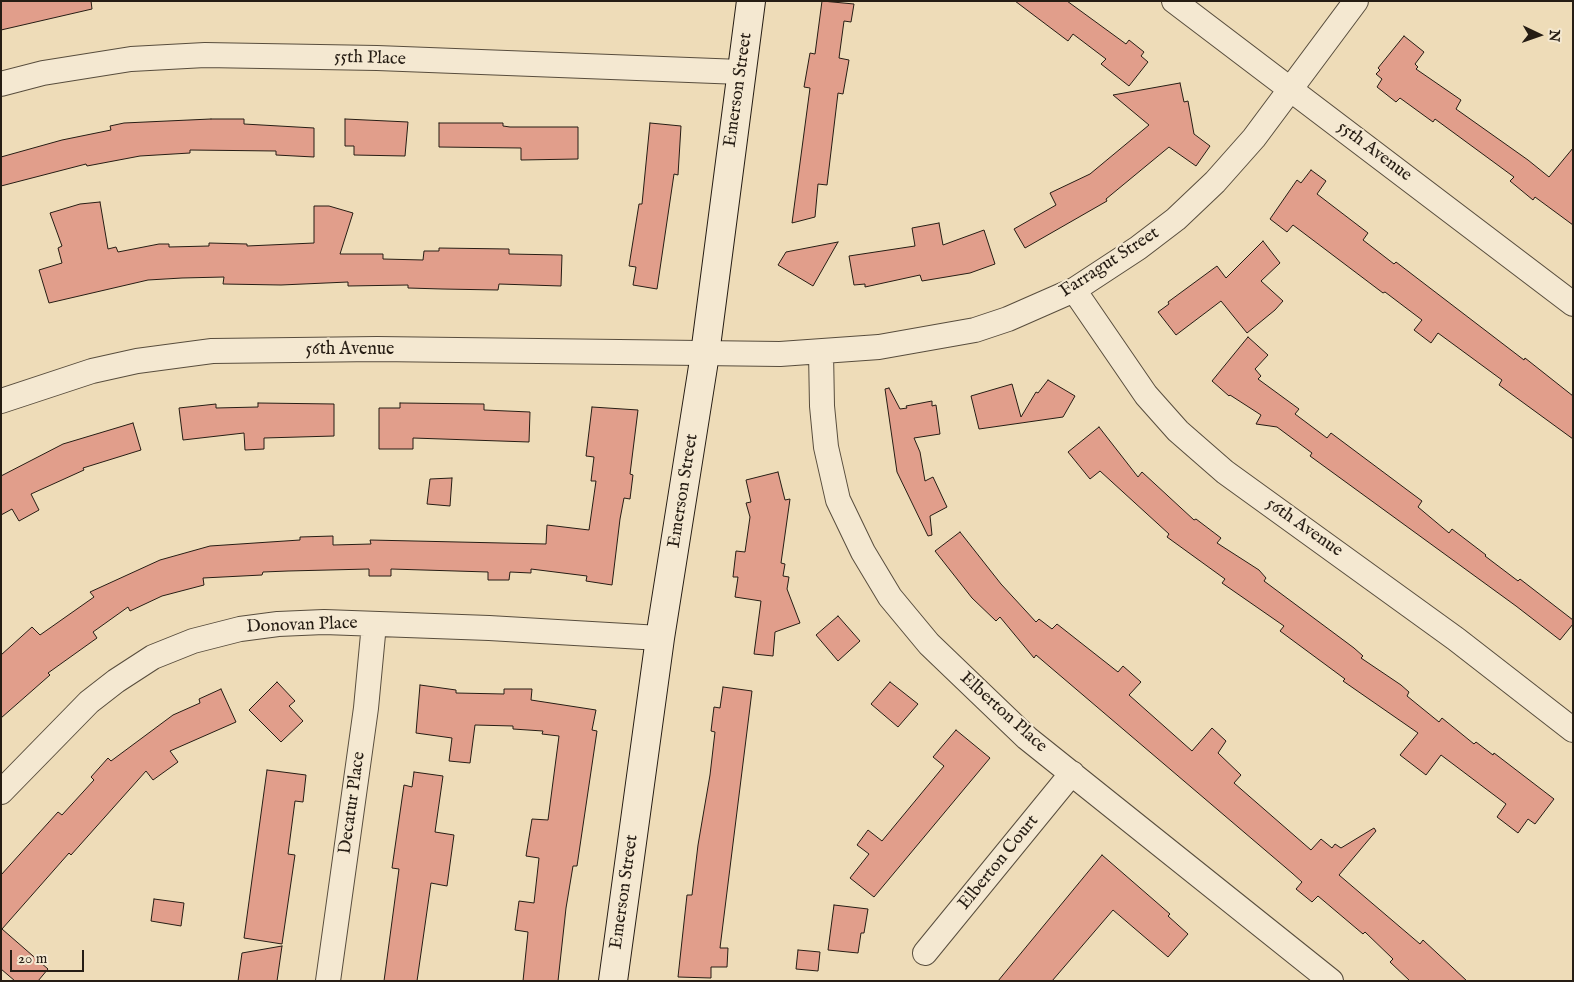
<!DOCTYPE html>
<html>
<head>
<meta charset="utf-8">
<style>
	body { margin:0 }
	#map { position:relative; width:1574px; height:982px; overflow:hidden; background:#eedcb8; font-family:"IM FELL English",serif }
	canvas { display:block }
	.frame { position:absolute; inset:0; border:2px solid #261d14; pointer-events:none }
	.north { position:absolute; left:1514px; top:10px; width:50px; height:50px; -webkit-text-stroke:4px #f4e8d1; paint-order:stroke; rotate:93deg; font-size:14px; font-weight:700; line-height:20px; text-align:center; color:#261d14 }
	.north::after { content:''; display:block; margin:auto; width:18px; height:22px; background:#261d14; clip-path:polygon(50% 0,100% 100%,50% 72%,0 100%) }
	.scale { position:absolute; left:10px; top:950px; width:74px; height:22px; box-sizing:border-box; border:2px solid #261d14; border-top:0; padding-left:6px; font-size:15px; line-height:18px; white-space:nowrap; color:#261d14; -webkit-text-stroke:4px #f4e8d1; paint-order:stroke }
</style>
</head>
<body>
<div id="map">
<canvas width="1574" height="982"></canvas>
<div class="frame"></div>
<div class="north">N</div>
<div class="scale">20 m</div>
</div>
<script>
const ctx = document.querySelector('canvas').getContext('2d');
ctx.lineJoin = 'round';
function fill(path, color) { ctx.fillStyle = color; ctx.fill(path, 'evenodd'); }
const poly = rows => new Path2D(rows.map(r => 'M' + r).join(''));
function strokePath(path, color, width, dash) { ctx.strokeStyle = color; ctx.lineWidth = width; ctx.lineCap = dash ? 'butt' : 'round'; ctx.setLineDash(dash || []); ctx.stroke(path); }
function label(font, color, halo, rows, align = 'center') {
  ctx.font = font + ' "IM FELL English",serif'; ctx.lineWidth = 4.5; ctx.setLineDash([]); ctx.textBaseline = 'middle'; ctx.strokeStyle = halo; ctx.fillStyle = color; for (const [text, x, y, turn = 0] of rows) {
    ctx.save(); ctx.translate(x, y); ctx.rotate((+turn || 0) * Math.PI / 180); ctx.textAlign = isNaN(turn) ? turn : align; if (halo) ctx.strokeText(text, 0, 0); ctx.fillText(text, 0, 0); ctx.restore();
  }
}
const building = poly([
	[1,1,91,1,92,9,1,30,1,1],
	[822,1,854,4,851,22,844,21,839,58,849,60,843,94,838,93,827,185,818,184,815,217,792,223,810,88,804,87,810,53,815,54,822,1],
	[1015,1,1067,1,1126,44,1129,40,1144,52,1141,56,1148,62,1129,86,1101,64,1106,59,1073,34,1068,41,1015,1],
	[1404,36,1424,52,1415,64,1418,67,1416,69,1461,100,1456,109,1528,160,1549,177,1573,148,1573,225,1535,197,1533,200,1510,181,1514,177,1435,119,1433,122,1400,98,1396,102,1377,87,1382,79,1376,74,1380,70,1378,68,1404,36],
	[1180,83,1184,102,1188,101,1194,134,1210,146,1196,166,1169,147,1106,199,1107,201,1025,248,1014,229,1056,205,1050,193,1090,174,1149,125,1113,95,1180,83],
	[211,119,244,119,244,124,314,128,314,157,276,155,276,151,190,150,190,153,140,156,87,166,86,164,1,186,1,157,62,140,111,130,110,126,124,123,211,119],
	[345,119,408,122,405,156,354,155,354,146,345,146,345,119],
	[439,123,503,123,503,126,510,127,578,127,578,159,521,160,521,148,439,147,439,123],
	[650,123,681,126,678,175,674,174,657,289,633,285,636,267,629,266,639,204,642,204,650,123],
	[1311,170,1326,181,1317,194,1368,233,1363,240,1394,264,1396,262,1524,360,1525,358,1573,396,1573,439,1499,385,1502,380,1438,333,1431,343,1414,330,1422,320,1385,292,1383,293,1293,225,1287,232,1270,219,1297,180,1301,183,1311,170],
	[100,202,108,249,116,247,118,252,159,244,169,244,169,247,209,246,209,243,247,244,247,246,314,243,314,206,329,206,353,213,340,254,383,254,383,259,423,260,424,251,439,251,439,248,509,249,509,254,562,255,561,286,499,284,498,290,442,289,408,288,408,285,348,286,348,282,281,285,223,284,224,277,182,278,148,280,49,303,39,270,62,263,58,248,62,246,50,213,80,204,100,202],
	[939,223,943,245,984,230,995,264,970,273,922,281,920,275,865,287,865,284,854,285,849,256,915,246,912,228,939,223],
	[1263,241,1280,263,1261,281,1283,301,1275,310,1247,333,1221,301,1176,335,1158,312,1169,304,1168,302,1217,266,1226,278,1263,241],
	[838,242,813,286,778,265,786,252,838,242],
	[1248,337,1268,355,1255,369,1261,376,1258,379,1299,409,1295,414,1327,438,1331,433,1422,501,1418,507,1449,533,1452,529,1486,555,1485,556,1518,581,1520,579,1573,620,1573,624,1560,640,1516,606,1310,456,1312,453,1277,427,1256,424,1261,415,1230,395,1229,396,1212,381,1248,337],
	[1048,380,1075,396,1063,417,979,429,971,396,1012,384,1021,417,1036,392,1038,393,1048,380],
	[889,388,900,409,907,408,906,406,932,401,932,406,936,405,940,434,914,438,920,452,925,481,933,477,947,507,930,516,932,535,928,536,897,472,885,389,889,388],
	[258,403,334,404,334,436,264,438,264,449,245,450,244,433,183,440,179,408,216,404,216,408,258,407,258,403],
	[400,403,484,404,484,410,530,412,529,442,413,438,413,449,379,449,379,408,400,408,400,403],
	[592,407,638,410,630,474,633,475,630,499,624,498,620,519,612,585,586,581,587,576,531,569,531,573,510,572,509,580,488,580,488,572,391,569,391,576,369,576,369,569,288,571,263,572,262,575,203,578,204,585,162,596,130,611,128,607,93,632,97,638,48,673,50,675,1,718,1,655,32,627,40,635,94,597,90,592,160,560,210,546,300,540,300,537,333,536,333,545,371,544,370,540,546,544,547,525,589,530,596,481,591,481,594,457,586,456,592,407],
	[133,423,141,450,83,468,84,470,31,494,39,510,19,521,12,509,1,515,1,476,63,444,133,423],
	[1099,427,1138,477,1142,472,1194,520,1196,519,1221,538,1217,543,1259,570,1266,578,1264,581,1354,648,1363,656,1361,658,1401,685,1409,692,1407,696,1439,722,1442,718,1474,744,1476,742,1493,755,1494,753,1554,799,1535,824,1528,819,1518,833,1497,817,1506,804,1441,755,1426,775,1400,755,1418,733,1343,681,1345,679,1280,631,1284,626,1222,583,1225,579,1167,537,1169,534,1100,471,1090,479,1068,452,1099,427],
	[778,472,785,500,790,499,781,563,785,564,783,576,789,577,787,589,800,623,775,632,773,656,754,654,761,601,735,597,738,577,733,577,736,551,745,552,750,517,746,503,751,502,746,480,778,472],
	[452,478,450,506,427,504,430,479,452,478],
	[960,532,1001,584,1036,622,1039,619,1052,629,1057,624,1118,672,1123,666,1141,682,1129,695,1192,751,1212,728,1226,741,1218,753,1241,775,1234,783,1311,850,1321,839,1332,848,1335,844,1341,848,1374,828,1376,831,1339,875,1420,944,1423,940,1467,981,1410,981,1390,962,1393,959,1365,932,1363,934,1318,896,1312,902,1296,889,1302,882,1292,873,1036,655,1034,658,1000,617,996,621,972,598,935,551,960,532],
	[838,616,860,641,838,661,816,635,838,616],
	[277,682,295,701,289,706,303,721,281,742,249,710,277,682],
	[890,682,918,704,898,727,871,704,890,682],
	[420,685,456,690,456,693,504,694,504,689,532,689,531,700,596,710,592,730,597,731,577,866,573,866,566,908,558,981,523,981,528,932,515,930,519,901,534,903,539,858,526,856,532,819,548,820,559,736,542,734,543,731,513,729,513,726,475,725,470,763,449,761,452,738,416,733,420,685],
	[723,687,752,691,720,948,728,948,727,967,711,967,711,978,678,977,687,895,692,895,698,845,710,775,715,732,711,731,714,707,720,708,723,687],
	[221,689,236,722,170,751,178,762,153,780,146,771,71,855,69,853,2,929,48,969,38,981,15,981,1,969,1,875,58,812,62,815,94,780,91,777,108,758,111,761,173,715,200,703,199,699,221,689],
	[956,730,990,758,874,897,850,878,869,854,857,845,868,830,882,841,944,766,933,757,956,730],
	[267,770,306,775,303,802,295,801,288,854,295,855,282,944,244,938,267,770],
	[414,772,443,776,435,832,454,835,447,886,431,883,417,981,384,981,399,869,392,868,404,785,412,787,414,772],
	[1102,855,1170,914,1168,916,1188,934,1168,957,1113,910,1052,981,998,981,1102,855],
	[154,899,184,903,181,926,151,921,154,899],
	[834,905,868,909,864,933,861,933,858,953,828,950,834,905],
	[282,946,277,981,238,981,242,953,282,946],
	[798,950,820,952,818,971,796,969,798,950]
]);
const street = poly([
	[1174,1,1573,304],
	[1,84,43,73,131,59,205,55,377,58,741,72],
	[1074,290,1146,395,1178,431,1225,472,1456,639,1573,730],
	[821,352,822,406,826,447,838,500,863,552,890,597,929,644,1027,738,1331,981],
	[1,401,92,371,137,361,212,351,377,349,780,354,879,347,975,330,1008,319,1074,290,1138,248,1176,219,1215,182,1254,138,1356,1],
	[1,792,89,702,116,681,153,657,193,641,240,629,278,624,324,622,489,628,660,638],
	[925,953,1072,773],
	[328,981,366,708,374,624]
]);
const secondary = poly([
	[613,981,660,638,705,354,751,1]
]);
const streetNames = [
	["55th Place",370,59,2],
	["Emerson Street",739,90,-82],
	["55th Avenue",1374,152,37],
	["Farragut Street",1110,263,-33],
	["56th Avenue",350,350],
	["Emerson Street",684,491,-81],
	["56th Avenue",1304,528,35],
	["Donovan Place",302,626,-2],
	["Elberton Place",1003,713,42],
	["Decatur Place",353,803,-82],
	["Elberton Court",999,863,-51],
	["Emerson Street",625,892,-82]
];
fill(building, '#e19e8b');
strokePath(building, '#261d14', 1);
strokePath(street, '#584d3d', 26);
strokePath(secondary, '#261d14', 30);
strokePath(street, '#f4e8d1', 24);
strokePath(secondary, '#f4e8d1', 28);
label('18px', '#261d14', '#f4e8d1', streetNames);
</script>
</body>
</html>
